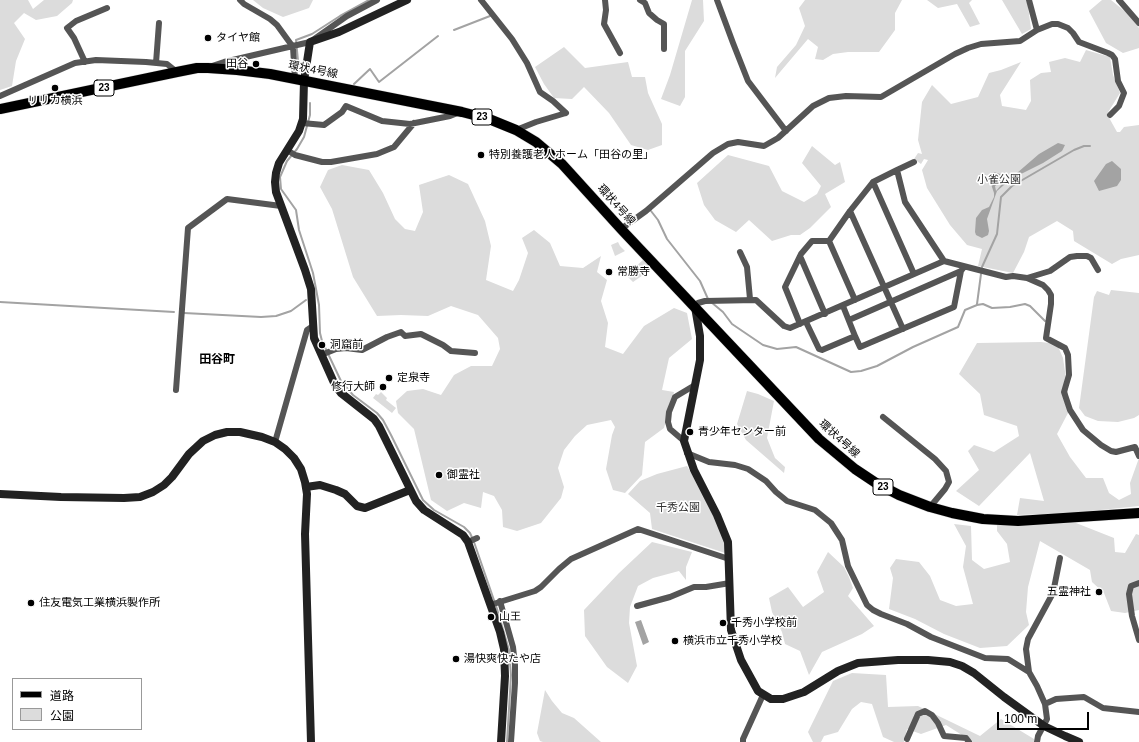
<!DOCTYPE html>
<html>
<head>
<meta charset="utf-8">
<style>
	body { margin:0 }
	#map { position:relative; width:1139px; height:742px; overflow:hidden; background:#fff; font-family:Arial,"Noto Sans JP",sans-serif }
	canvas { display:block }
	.legend { position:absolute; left:12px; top:678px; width:130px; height:52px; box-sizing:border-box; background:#fff; border:1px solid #999; margin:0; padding:5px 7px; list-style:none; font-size:12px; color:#000 }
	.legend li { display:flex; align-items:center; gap:8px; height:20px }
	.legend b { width:20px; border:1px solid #999 }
	.scale { position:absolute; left:997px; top:712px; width:92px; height:18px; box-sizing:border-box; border:2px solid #000; border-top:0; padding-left:5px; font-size:12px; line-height:14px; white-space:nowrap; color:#000; -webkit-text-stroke:3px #fff; paint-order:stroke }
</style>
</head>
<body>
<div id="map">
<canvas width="1139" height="742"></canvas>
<ul class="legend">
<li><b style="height:5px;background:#000"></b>道路</li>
<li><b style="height:11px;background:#dcdcdc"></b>公園</li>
</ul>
<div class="scale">100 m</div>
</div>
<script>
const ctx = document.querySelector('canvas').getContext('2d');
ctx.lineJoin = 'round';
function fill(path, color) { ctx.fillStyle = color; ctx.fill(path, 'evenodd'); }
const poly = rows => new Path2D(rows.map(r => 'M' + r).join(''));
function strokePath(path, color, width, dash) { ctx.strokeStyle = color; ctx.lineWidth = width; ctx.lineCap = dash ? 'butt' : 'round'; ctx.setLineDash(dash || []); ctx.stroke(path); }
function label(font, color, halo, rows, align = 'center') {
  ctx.font = font + ' Arial,"Noto Sans JP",sans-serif'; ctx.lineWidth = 3; ctx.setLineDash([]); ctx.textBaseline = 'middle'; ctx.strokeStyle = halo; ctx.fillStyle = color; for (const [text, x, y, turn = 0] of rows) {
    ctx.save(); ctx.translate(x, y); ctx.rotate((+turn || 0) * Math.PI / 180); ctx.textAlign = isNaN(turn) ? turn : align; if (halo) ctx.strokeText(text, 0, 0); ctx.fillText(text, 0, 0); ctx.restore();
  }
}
const green = poly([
	[0,0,28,0,33,9,44,0,73,0,72,3,57,16,36,20,24,13,14,23,25,39,16,61,12,86,0,90],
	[253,0,313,0,309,8,283,17,263,8],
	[692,0,703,0,704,21,685,51,685,97,680,106,661,99,670,75],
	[805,0,902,0,895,13,895,30,879,52,848,52,833,54,823,60,815,59,818,47,808,39,775,78,777,67,796,45,805,26,799,8],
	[927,0,972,0,969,3,980,24,970,27,957,4,938,8],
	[1002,0,1026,0,1028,6,1031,29,1022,34],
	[1102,0,1111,0,1127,13,1139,28,1139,48,1123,53,1106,43,1089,11],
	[564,47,585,68,628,62,632,77,645,77,648,93,662,124,662,145,648,150,631,145,609,113,584,87,572,99,554,98,544,84,535,67],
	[1086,50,1110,57,1113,75,1120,93,1107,114,1117,132,1120,132,1124,127,1139,125,1139,255,1121,259,1112,264,1074,241,1073,231,1057,221,1029,237,1024,252,1013,273,978,266,982,249,967,245,950,225,927,188,922,170,928,160,924,159,921,164,914,159,918,153,922,154,918,140,922,102,932,85,951,104,978,97,989,73,1001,70,1021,62,1000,95,1002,106,1026,110,1031,101,1030,80,1041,73,1051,72,1049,62,1065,58,1080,62],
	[812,146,835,165,840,162,845,182,825,194,831,207,810,228,800,235,791,235,772,241,749,220,736,232,715,220,704,205,697,183,728,155,769,166,782,191,804,202,817,194,821,186,802,163],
	[342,165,369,170,383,193,395,219,405,229,415,231,423,212,419,185,449,175,468,184,485,221,491,246,486,280,513,291,519,280,528,253,522,238,534,230,550,243,560,266,583,268,601,256,597,272,607,280,601,301,608,323,605,347,623,354,644,326,674,308,687,313,692,339,669,358,662,390,674,392,664,428,645,442,642,475,625,493,613,490,606,469,612,435,615,427,611,420,587,425,575,436,564,450,558,468,564,487,561,498,541,523,517,531,503,527,502,510,494,496,483,492,481,508,464,503,447,511,431,500,414,429,398,413,396,401,407,391,423,389,441,395,454,375,471,366,492,366,500,349,498,338,478,315,451,306,428,316,401,315,377,316,353,277,332,209,320,187,328,170],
	[618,242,620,246,625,251,615,256,611,245],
	[643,260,652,269,633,282,626,275],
	[1111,290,1139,293,1139,415,1134,418,1118,422,1098,421,1085,416,1079,408,1094,297,1097,291,1109,295],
	[1041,342,1057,344,1063,358,1068,392,1068,413,1057,434,1070,457,1086,478,1103,478,1109,493,1119,500,1131,494,1130,483,1139,458,1139,506,1072,513,1017,515,1020,498,1044,501,1030,453,979,506,956,491,979,470,968,451,974,445,994,452,1019,436,1017,426,984,415,980,394,959,374,977,343],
	[747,391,758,394,774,401,767,438,775,458,785,467,784,473,746,440,737,424],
	[381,392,387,398,386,400,396,408,392,413,373,398,376,394,378,395],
	[687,466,711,507,726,540,725,553,652,529,650,513,628,494,640,481,657,474],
	[1076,523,1114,538,1115,552,1125,553,1136,534,1139,535,1139,610,1125,613,1111,611,1104,593,1092,582,1090,570,1040,541,1028,587,1026,612,1029,625,1007,646,980,648,944,634,915,619,889,609,893,578,890,568,896,559,919,562,930,576,940,600,956,606,973,604,963,567,966,546,954,524,971,526,972,560,984,569,1010,562,1007,544,997,531,997,524],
	[652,542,692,552,686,567,686,580,679,571,653,578,638,586,630,607,629,623,637,666,628,683,607,667,585,636,584,610,619,573],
	[828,552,844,567,849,577,853,588,848,596,874,626,862,634,822,652,809,675,800,651,785,644,782,632,772,612,769,598,788,587,803,607,824,592,817,572],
	[852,673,886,675,888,707,918,706,980,736,1001,719,1034,739,1034,742,973,742,946,725,921,734,907,729,904,742,894,742,883,737,872,704,861,702,852,709,838,732,824,736,821,742,813,742,808,732,833,681],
	[545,690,552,701,562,713,574,718,601,742,543,742,540,741,537,733]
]);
const water = poly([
	[1058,143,1065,145,1062,151,1043,163,1011,179,997,191,987,219,989,231,988,235,982,238,976,235,975,232,976,218,982,210,989,207,994,197,994,193,991,184,992,173,994,172,1000,174,1002,177,1000,182,995,186,996,191,1007,178,1017,173,1039,154],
	[1112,161,1121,169,1121,180,1117,186,1099,191,1094,181,1106,164],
	[641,620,649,642,643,645,635,622]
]);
const stream = poly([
	[454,30,490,16],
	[299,71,296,40,312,34,340,16,369,0],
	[354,84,370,69,379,82,438,36],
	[310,103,310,115,304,137,297,149,287,161,280,177,281,189,296,210,299,230,313,273,319,305,320,333,322,341,341,381,353,395,377,413,383,420,391,435,423,500,434,510,464,527,470,533,474,542,497,609,509,650,511,675,507,742],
	[651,211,658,220,667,239,700,281,708,299],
	[982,267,997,234,1001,197,1012,186,1074,150,1084,146,1090,146],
	[0,302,174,312],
	[711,302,723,312,732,324,763,345,777,349,796,347,851,372,861,371,877,366,913,347,958,327,965,310,977,305,983,304,992,308,1010,307,1025,304,1030,306,1045,321],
	[977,304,981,274],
	[184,313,261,317,276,316,291,311,306,300]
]);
const street = poly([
	[240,0,244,4,270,19,277,25,293,47,295,79],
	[481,0,512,39,527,63,540,92,553,101,566,113],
	[605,0,606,10,604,24,620,53],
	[640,0,645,3,649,13,657,20,664,24,664,49],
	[717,0,733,43,748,81,786,131],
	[1029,0,1037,30],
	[1119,0,1139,23],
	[85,62,74,38,67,28,76,21,107,8],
	[156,63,159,23],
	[212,66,224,62,310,42,347,16,377,0],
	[0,96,75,63,96,60,146,62,167,64,177,72],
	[302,123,324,125,342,112,346,106,382,121,410,124,450,116,460,112],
	[516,130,536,122,566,113],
	[287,150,295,155,322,162,331,162,377,154,394,147,414,123],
	[897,170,914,162],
	[873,182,914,274],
	[850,211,903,329],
	[621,229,646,211,713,153,728,144,738,142,764,146,778,138,813,106,829,98,846,96,881,97,955,54,968,48,981,44,1020,41,1037,30,1052,24,1058,24,1068,28,1073,33,1079,42,1108,53,1112,55,1115,59,1118,81,1124,93,1119,106,1110,115],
	[829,241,855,300],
	[740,252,747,267,750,299],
	[1027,278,1050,271,1070,257,1077,256,1087,256,1091,258,1098,270],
	[843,306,855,336],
	[695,307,698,303,705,301,756,300,784,326,790,328,944,261],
	[825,314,800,256,801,254,812,241,829,241,850,211,873,182,897,170,905,202,944,261,1006,277,1013,276,1027,278,1043,285,1048,290,1051,295,1051,304,1046,338,1065,348,1068,355,1069,375,1064,392,1070,410,1083,430,1101,445,1111,451,1116,452,1135,447,1139,456],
	[849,320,961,271],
	[806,322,819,349,822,350,855,336,860,347,954,307,961,271,964,267],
	[800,324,785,287,800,256],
	[321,355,336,349,346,348,362,350,387,337,401,332,405,336,421,334,443,345,451,351,475,353],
	[176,390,188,228,227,199,281,206],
	[883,417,935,459,946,471,949,482,945,489,930,507],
	[684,441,670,429,668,422,669,412,675,397,695,385],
	[275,442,307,330,313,326],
	[687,453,709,462,735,465,748,469,766,481,776,492,787,501,815,510,831,523,842,540,848,566,867,605,873,610,881,614,907,624,931,637,985,658,1008,659,1029,672],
	[468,542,477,538],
	[1139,583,1131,586,1129,594,1132,616,1139,640],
	[500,601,513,647,515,665,515,683,511,742],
	[490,605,535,591,541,587,559,569,571,559,638,529,729,559],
	[637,606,670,597,694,587,706,587,730,583],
	[1045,704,1056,699,1084,697,1103,708,1139,712],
	[907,739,918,714,925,711,932,715,938,723,944,736,966,738,969,742],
	[743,742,743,739,763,695],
	[1037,742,1038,736,1047,719,1045,704,1037,686,1029,672,1026,649,1028,639,1053,593,1060,558]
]);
const secondary = poly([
	[407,0,339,32,310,42,304,81,303,119,299,131,279,163,276,173,275,182,276,192,305,270,311,289,314,338,335,385,341,393,374,419,379,426,416,501,424,510,463,535,468,542,500,632,504,649,505,676,501,742],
	[695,307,700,336,700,360,684,441,694,470,717,515,728,542,731,630,741,660,758,691,771,699,783,699,804,692,838,671,858,663,898,660,928,660,950,662,962,666,974,673,1004,697,1044,726,1065,736,1079,742],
	[306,487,320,485,336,490,345,494,357,506,365,508,410,490],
	[0,494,61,497,124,498,140,497,153,492,164,485,172,477,189,454,203,441,215,435,227,432,240,432,262,437,275,442,285,449,294,458,301,469,305,482,307,494,305,534,311,742]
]);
const primary = poly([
	[0,109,177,72,197,68,208,68,237,70,270,74,462,112,489,119,516,130,536,142,562,164,621,229,819,439,855,469,876,483,899,495,930,507,952,513,983,519,1018,521,1139,513]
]);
const markers = [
	[208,38,4,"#000"],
	[256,64,4,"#000"],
	[55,88,4,"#000"],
	[481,155,4,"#000"],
	[609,272,4,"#000"],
	[322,345,4,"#000"],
	[389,378,4,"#000"],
	[383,387,4,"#000"],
	[690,432,4,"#000"],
	[439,475,4,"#000"],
	[1099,592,4,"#000"],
	[31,603,4,"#000"],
	[491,617,4,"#000"],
	[723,623,4,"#000"],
	[675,641,4,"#000"],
	[456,659,4,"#000"]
];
const shields = [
	[104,88,20],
	[482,117,20],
	[883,487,20]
];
const shieldNames = [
	["23",104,88],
	["23",482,117],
	["23",883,487]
];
const poiNames = [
	["タイヤ館",216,38],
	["田谷",248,64,"right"],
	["リリカ横浜",55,101,"center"],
	["特別養護老人ホーム「田谷の里」",489,155],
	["常勝寺",617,272],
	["洞窟前",330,345],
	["定泉寺",397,378],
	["修行大師",375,387,"right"],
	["青少年センター前",698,432],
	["御霊社",447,475],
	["五霊神社",1091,592,"right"],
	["住友電気工業横浜製作所",39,603],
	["山王",499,617],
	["千秀小学校前",731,623],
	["横浜市立千秀小学校",683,641],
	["湯快爽快たや店",464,659]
];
const streetNames = [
	["環状4号線",313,70,11],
	["環状4号線",616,205,48],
	["環状4号線",839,439,42]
];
const parkNames = [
	["小雀公園",999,180],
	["千秀公園",678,508]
];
const neighbourhoodNames = [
	["田谷町",217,360]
];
fill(green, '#dcdcdc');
fill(water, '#a3a3a3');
strokePath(stream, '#a3a3a3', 2);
strokePath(primary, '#dbdbdb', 11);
strokePath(street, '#555', 6);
strokePath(secondary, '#222', 8);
strokePath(primary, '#000', 10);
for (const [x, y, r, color] of markers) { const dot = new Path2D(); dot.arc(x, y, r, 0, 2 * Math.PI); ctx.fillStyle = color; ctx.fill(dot); strokePath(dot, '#fff', 1.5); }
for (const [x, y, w] of shields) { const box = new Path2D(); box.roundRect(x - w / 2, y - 8, w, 16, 3); ctx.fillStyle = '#fff'; ctx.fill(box); strokePath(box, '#000', 1); }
label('bold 10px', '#000', null, shieldNames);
label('11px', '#000', '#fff', poiNames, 'left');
label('11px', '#000', '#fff', streetNames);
label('11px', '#333', '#fff', parkNames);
label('bold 12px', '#000', '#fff', neighbourhoodNames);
</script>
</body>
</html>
